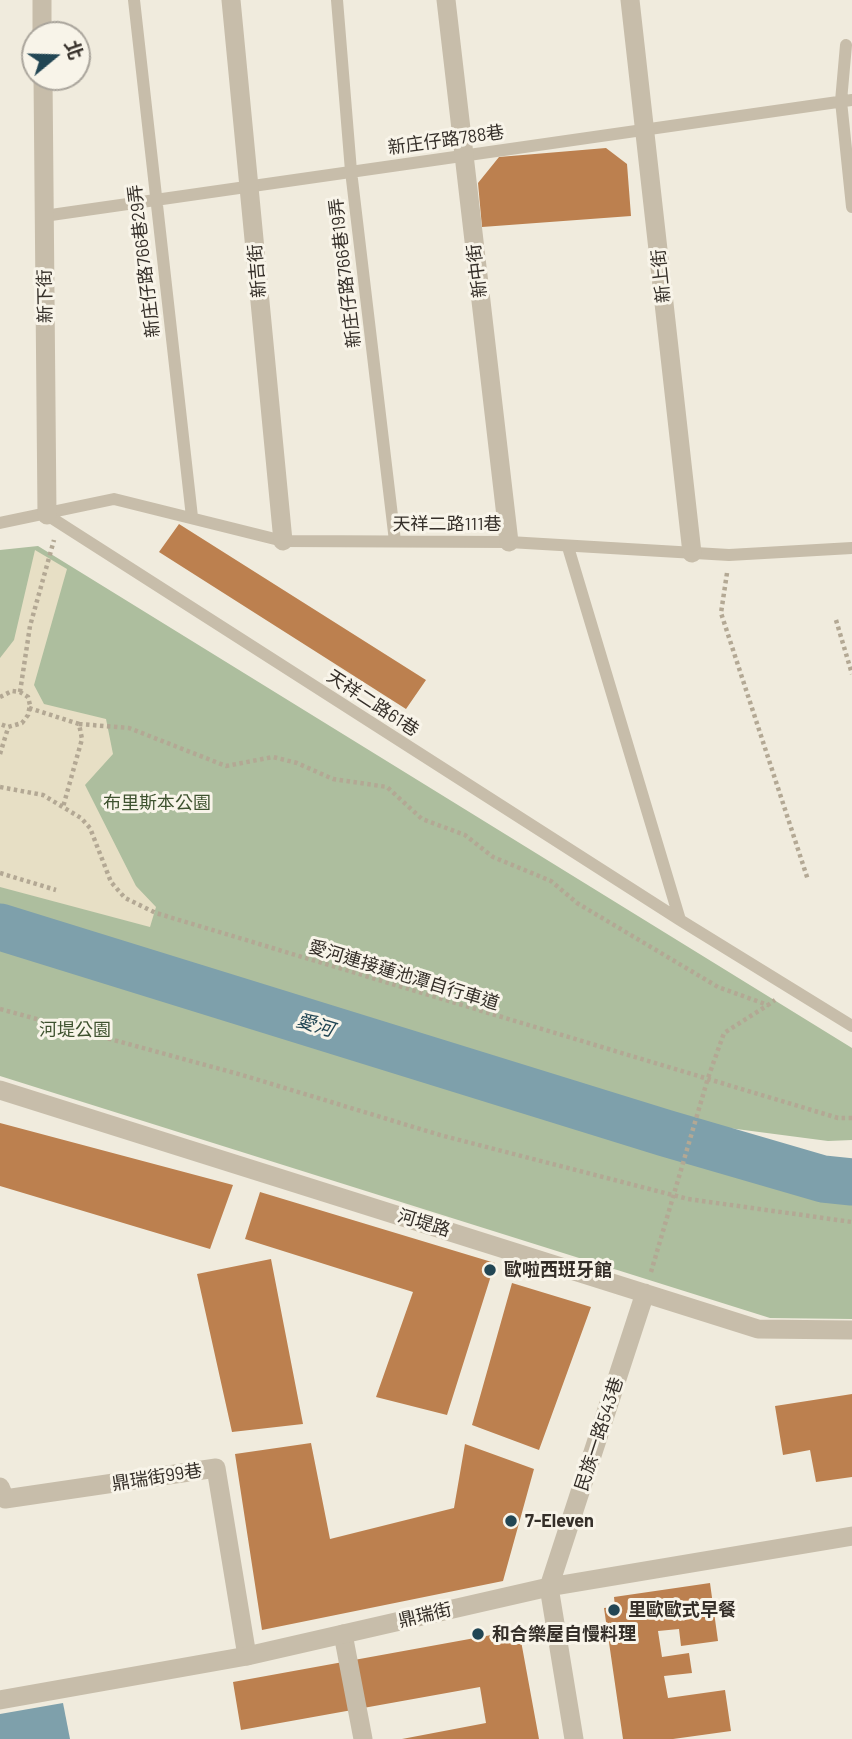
<!DOCTYPE html>
<html>
<head>
<meta charset="utf-8">
<style>
	body { margin:0 }
	#map { position:relative; width:852px; height:1739px; overflow:hidden; background:#f0ebdd; font-family:Barlow,"Noto Sans TC",sans-serif }
	canvas { display:block }
	.north { position:absolute; left:21px; top:21px; width:70px; height:70px; box-sizing:border-box; background:#f8f4e9; border:2px solid #aaa59c; border-radius:50%; rotate:71deg; font-size:19px; font-weight:700; line-height:28px; text-align:center; color:#352f29 }
	.north::after { content:''; display:block; margin:auto; width:24px; height:32px; background:#224654; clip-path:polygon(50% 0,100% 100%,50% 72%,0 100%) }
</style>
</head>
<body>
<div id="map">
<canvas width="852" height="1739"></canvas>
<div class="north">北</div>
</div>
<script>
const ctx = document.querySelector('canvas').getContext('2d');
ctx.lineJoin = 'round';
function fill(path, color) { ctx.fillStyle = color; ctx.fill(path, 'evenodd'); }
const poly = rows => new Path2D(rows.map(r => 'M' + r).join(''));
function strokePath(path, color, width, dash) { ctx.strokeStyle = color; ctx.lineWidth = width; ctx.lineCap = dash ? 'butt' : 'round'; ctx.setLineDash(dash || []); ctx.stroke(path); }
function label(font, color, halo, rows, align = 'center') {
  ctx.font = font + ' Barlow,"Noto Sans TC",sans-serif'; ctx.lineWidth = 6; ctx.setLineDash([]); ctx.textBaseline = 'middle'; ctx.strokeStyle = halo; ctx.fillStyle = color; for (const [text, x, y, turn = 0] of rows) {
    ctx.save(); ctx.translate(x, y); ctx.rotate((+turn || 0) * Math.PI / 180); ctx.textAlign = isNaN(turn) ? turn : align; if (halo) ctx.strokeText(text, 0, 0); ctx.fillText(text, 0, 0); ctx.restore();
  }
}
const green = poly([
	[38,546,852,1048,852,1140,828,1141,675,1121,0,919,0,550],
	[0,938,815,1198,852,1200,852,1319,770,1318,0,1076]
]);
const plaza = poly([
	[35,550,67,569,34,685,44,704,106,719,113,754,85,785,136,886,156,907,150,927,0,887,0,658,14,640]
]);
const water = poly([
	[63,1703,70,1739,0,1739,0,1714]
]);
const river = poly([
	[0,927,665,1133,823,1179,852,1182]
]);
const building = poly([
	[606,148,627,164,631,216,482,227,478,183,499,157],
	[179,524,426,680,406,709,159,552],
	[0,1123,233,1185,210,1249,0,1186],
	[260,1192,495,1263,447,1415,376,1397,413,1292,245,1239],
	[271,1259,303,1424,232,1432,197,1274],
	[512,1283,591,1307,539,1450,472,1425],
	[852,1394,852,1477,816,1482,810,1450,783,1455,775,1406],
	[311,1443,330,1539,454,1508,465,1444,534,1469,503,1581,262,1630,235,1454],
	[710,1583,718,1641,681,1646,679,1629,658,1631,662,1657,689,1653,692,1673,664,1676,668,1698,725,1690,731,1731,673,1739,623,1739,604,1608,615,1607,614,1597],
	[519,1630,539,1739,402,1739,486,1723,480,1687,241,1730,233,1682]
]);
const path = poly([
	[727,573,721,613,808,880],
	[836,620,852,674],
	[20,692,30,626,54,540],
	[0,697,12,691,20,692,28,697,30,705,28,715,22,723,8,727,0,724],
	[29,708,79,724,82,739,63,807],
	[79,724,129,728,226,766,273,757,297,763,333,779,387,787,422,819,465,835,493,857,551,881,577,903,718,987,768,1005,775,1000],
	[0,754,8,728],
	[0,787,43,795,81,818,90,828,111,882,125,898,156,913,838,1118,852,1118],
	[0,873,56,890],
	[0,1009,242,1075,440,1135,688,1199,852,1222],
	[651,1272,708,1078,724,1033,768,1005]
]);
const service = poly([
	[134,0,192,517],
	[337,0,351,171,395,541],
	[846,45,841,101,852,207],
	[44,216,852,100],
	[47,515,680,920,852,1026],
	[0,523,114,499,283,541,509,542,729,555,852,548],
	[568,547,680,920]
]);
const pedestrian = poly([
	[0,1487,5,1499,216,1468,247,1656],
	[343,1634,363,1739]
]);
const minor = poly([
	[42,0,42,35],
	[231,0,283,541],
	[446,0,509,542],
	[630,0,692,553],
	[43,77,47,515],
	[0,1090,758,1329,852,1330],
	[0,1700,247,1656,549,1587,852,1536],
	[574,1739,549,1587,645,1293]
]);
const markers = [
	[490,1270,7,"#224654"],
	[511,1521,7,"#224654"],
	[614,1610,7,"#224654"],
	[478,1634,7,"#224654"]
];
const streetNames = [
	["新庄仔路788巷",446,140,-8],
	["新庄仔路766巷29弄",144,261,-97],
	["新吉街",257,271,-95],
	["新中街",477,271,-97],
	["新庄仔路766巷19弄",345,273,-97],
	["新上街",661,276,-96],
	["新下街",45,296,-91],
	["天祥二路111巷",447,524],
	["天祥二路61巷",373,703,33],
	["愛河連接蓮池潭自行車道",404,975,17],
	["河堤路",424,1223,17],
	["民族一路543巷",599,1434,-72],
	["鼎瑞街99巷",157,1477,-9],
	["鼎瑞街",425,1615,-13]
];
const parkNames = [
	["布里斯本公園",157,803],
	["河堤公園",75,1030]
];
const poiNames = [
	["歐啦西班牙館",504,1270],
	["7-Eleven",525,1521],
	["里歐歐式早餐",628,1610],
	["和合樂屋自慢料理",492,1634]
];
const waterNames = [
	["愛河",315,1025,17]
];
fill(green, '#adbe9e');
fill(plaza, '#e7dfc5');
fill(water, '#7ea0ab');
strokePath(river, '#7ea0ab', 47);
fill(building, '#bc804f');
strokePath(path, '#b3a894', 4.5, [3.5, 3.5]);
strokePath(service, '#c7bdaa', 12);
strokePath(pedestrian, '#c7bdaa', 19);
strokePath(minor, '#c7bdaa', 19);
for (const [x, y, r, color] of markers) { const dot = new Path2D(); dot.arc(x, y, r, 0, 2 * Math.PI); ctx.fillStyle = color; ctx.fill(dot); strokePath(dot, '#f8f4e9', 2.5); }
label('18px', '#352f29', '#f8f4e9', streetNames);
label('18px', '#3e522f', '#f8f4e9', parkNames);
label('bold 18px', '#352f29', '#f8f4e9', poiNames, 'left');
label('italic 19px', '#224654', '#f8f4e9', waterNames);
</script>
</body>
</html>
